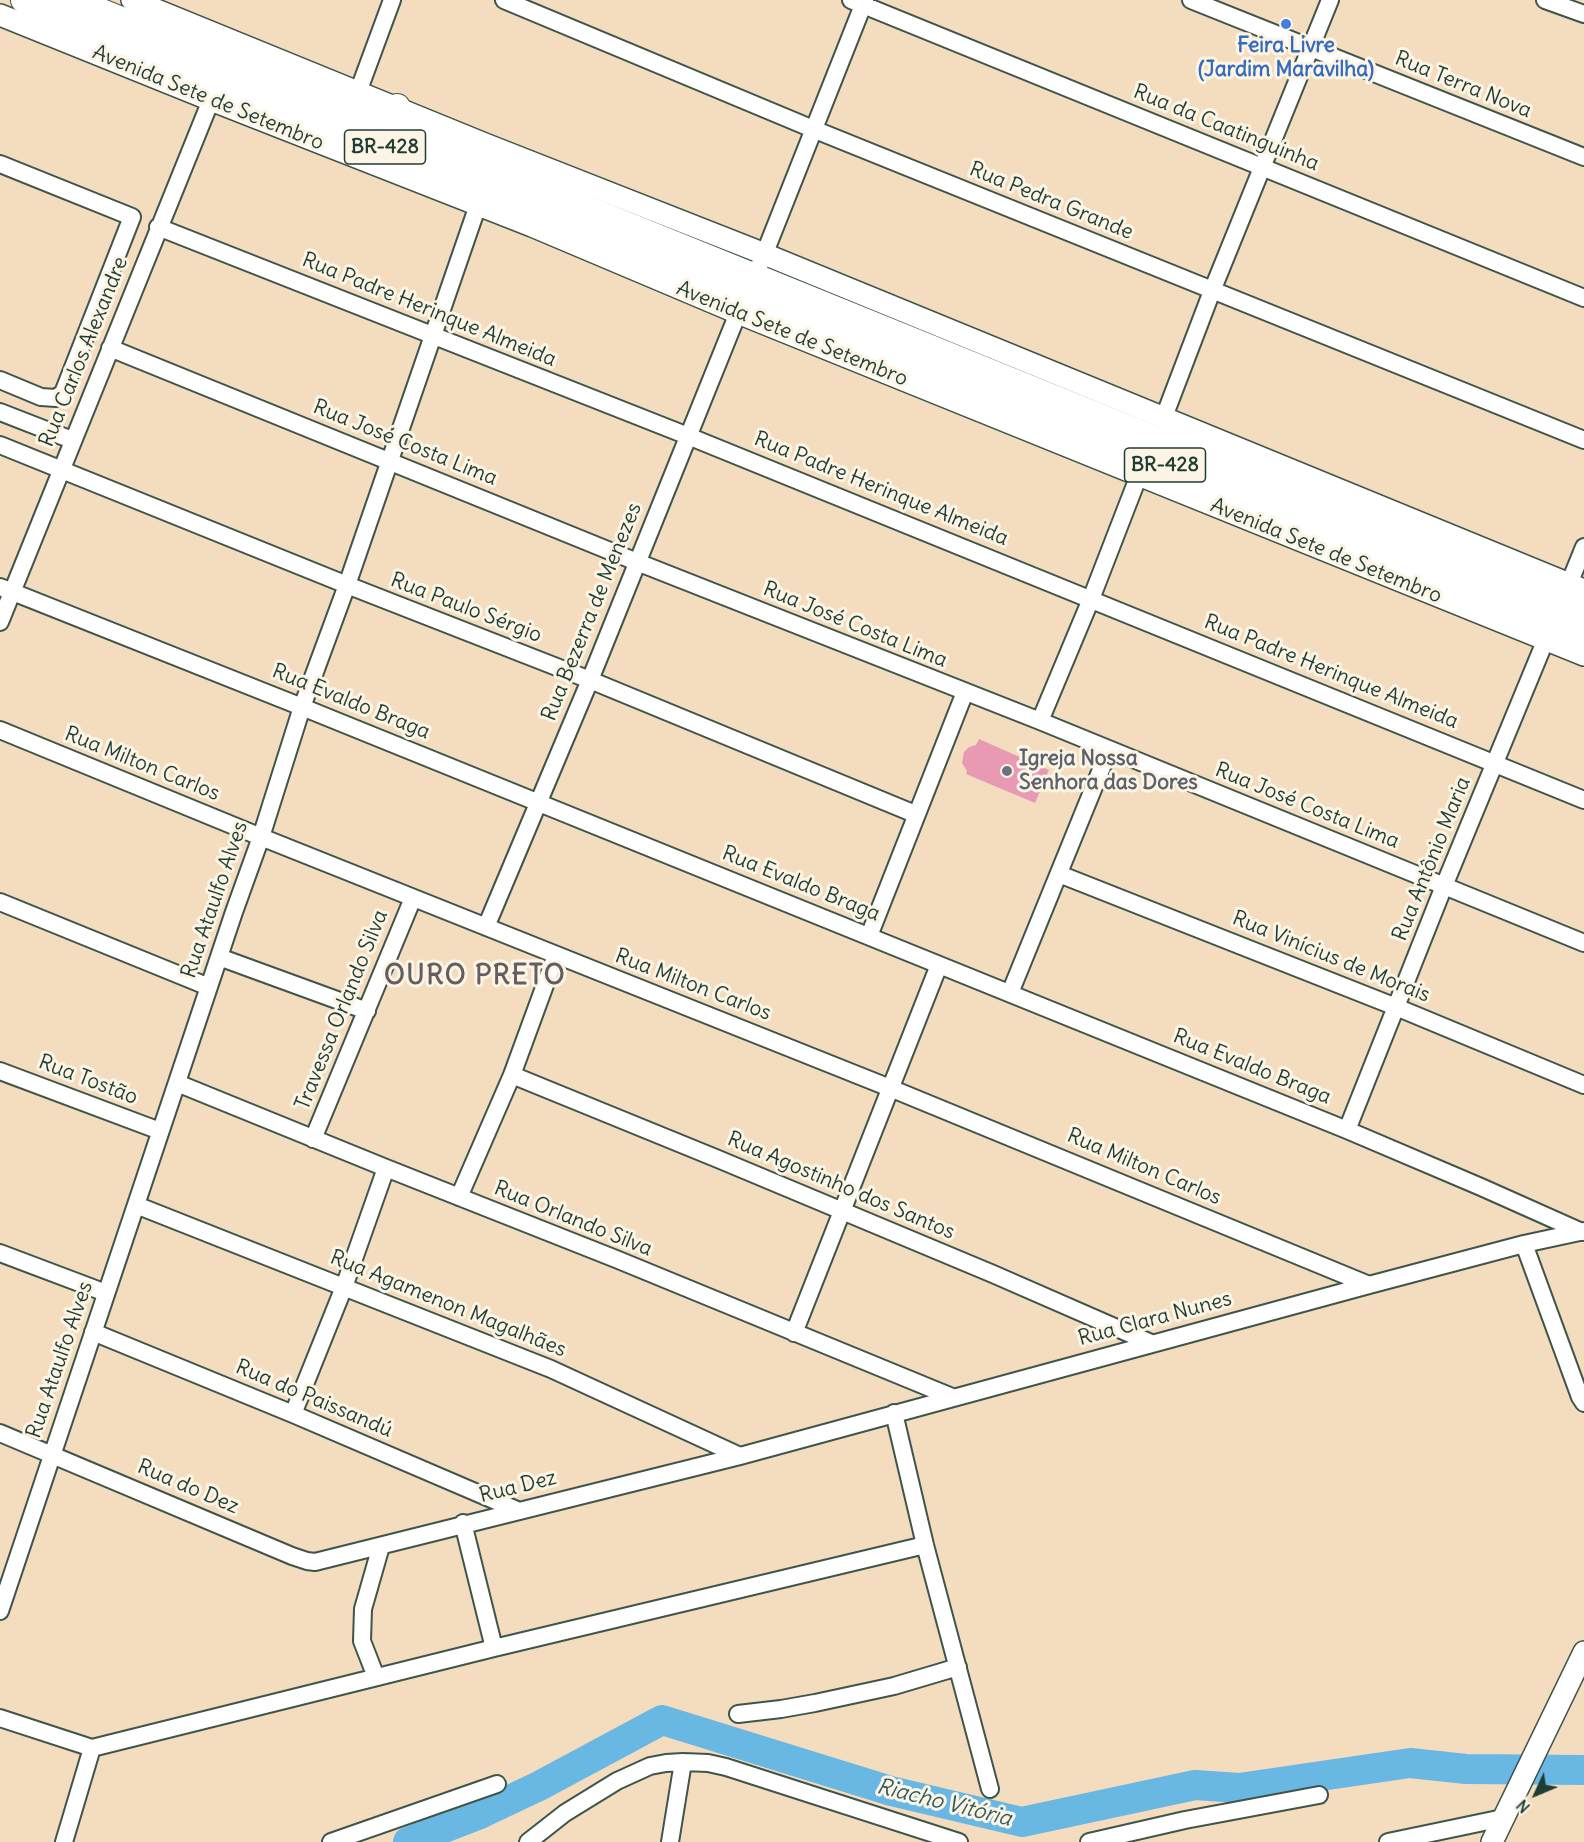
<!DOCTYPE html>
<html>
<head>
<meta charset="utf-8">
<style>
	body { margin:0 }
	#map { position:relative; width:1584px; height:1842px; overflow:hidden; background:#f4dcbe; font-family:Delius,sans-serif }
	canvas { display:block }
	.north { position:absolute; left:1506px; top:1764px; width:60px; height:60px; -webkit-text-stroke:4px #fcf5e5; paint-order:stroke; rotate:226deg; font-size:16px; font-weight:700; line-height:24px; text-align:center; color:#1f3d34 }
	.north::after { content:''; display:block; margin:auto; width:21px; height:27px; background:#1f3d34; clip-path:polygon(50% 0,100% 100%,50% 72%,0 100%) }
</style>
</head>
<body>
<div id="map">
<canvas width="1584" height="1842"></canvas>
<div class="north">N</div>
</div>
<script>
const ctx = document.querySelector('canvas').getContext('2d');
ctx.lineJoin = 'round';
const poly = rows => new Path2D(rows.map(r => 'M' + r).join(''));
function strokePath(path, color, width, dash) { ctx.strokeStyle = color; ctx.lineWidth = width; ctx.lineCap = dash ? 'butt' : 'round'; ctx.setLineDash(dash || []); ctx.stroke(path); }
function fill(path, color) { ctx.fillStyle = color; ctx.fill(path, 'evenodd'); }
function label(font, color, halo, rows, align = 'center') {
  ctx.font = font + ' Delius,sans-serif'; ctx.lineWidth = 6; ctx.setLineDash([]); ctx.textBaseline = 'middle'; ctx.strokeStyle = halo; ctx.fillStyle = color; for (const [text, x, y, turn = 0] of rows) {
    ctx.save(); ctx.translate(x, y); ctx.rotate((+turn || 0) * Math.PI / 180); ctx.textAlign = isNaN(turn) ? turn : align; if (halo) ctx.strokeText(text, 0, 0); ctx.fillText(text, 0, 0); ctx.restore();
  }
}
const river = poly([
	[408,1842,480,1814,539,1786,662,1720,891,1791,1022,1822,1195,1785,1239,1788,1410,1763,1466,1769,1584,1770]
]);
const building = poly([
	[979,739,1049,770,1035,803,966,774,967,771,962,763,964,752,969,747,976,745]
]);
const minor = poly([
	[504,0,813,129,1584,440],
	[851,0,1584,298],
	[1191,0,1584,157],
	[1545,0,1584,14],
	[354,103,392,0],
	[0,164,132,217,63,393,56,398,41,397,0,380],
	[158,227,688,436,1584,800],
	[110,348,637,562,1040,721,1584,943],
	[0,412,72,440],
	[1164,417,1212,291,1330,0],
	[0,445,347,585,590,680,915,814],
	[1569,584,1584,547],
	[0,587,302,707,1347,1130,1481,1187,1582,1232],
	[0,622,211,100],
	[1040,721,1091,599,1139,475],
	[0,730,261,837,890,1088,1369,1285],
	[1059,874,1396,1007,1584,1085],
	[0,902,209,987],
	[486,927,590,680,738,313,764,255,865,0],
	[869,936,965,692],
	[219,957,367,1011],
	[1010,993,1109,750],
	[0,1071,160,1131],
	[512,1075,718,1159,993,1274,1151,1343],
	[177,1083,386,1168,616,1259,952,1397],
	[1347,1130,1444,886,1546,639],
	[313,1139,413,898],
	[459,1197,512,1075,556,955],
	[136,1205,551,1369,740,1456],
	[1524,1244,1580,1397,1584,1403],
	[0,1253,106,1293],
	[93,1332,293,1414,517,1510],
	[794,1333,939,965],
	[894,1413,925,1545,990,1789],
	[293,1414,344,1287,386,1168],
	[0,1433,292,1556,307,1561,315,1562,740,1456,1369,1285,1524,1244,1584,1231],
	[463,1523,494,1648],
	[0,1611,234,912,261,837,302,707,347,585,478,205],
	[376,1677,362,1641,363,1609,381,1546],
	[738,1714,781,1709,815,1703,894,1686,958,1667],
	[0,1718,92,1748,494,1648,925,1545],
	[64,1842,92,1748],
	[331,1842,497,1784],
	[528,1842,565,1813,617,1781,650,1766,666,1763,683,1762,708,1763,726,1767,959,1842],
	[670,1842,683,1762],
	[1089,1842,1185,1820,1319,1795],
	[1388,1842,1503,1818]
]);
const major = poly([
	[132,0,485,144,752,249,1584,590],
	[0,15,211,100,532,226,738,313,1584,655],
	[1492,1842,1584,1652]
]);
const highway = poly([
	[24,0,1584,635],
	[72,0,1584,613],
	[397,107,414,139]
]);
const markers = [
	[1286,24,6,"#3f7fe0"],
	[1007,771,6,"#6b7280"]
];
const shields = [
	[385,147,81],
	[1165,465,81]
];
const shieldNames = [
	["BR-428",385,147],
	["BR-428",1165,465]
];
const shopNames = [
	["Feira Livre",1286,46],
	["(Jardim Maravilha)",1286,70]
];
const streetNames = [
	["Rua Terra Nova",1463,85,22],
	["Avenida Sete de Setembro",208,98,22],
	["Rua da Caatinguinha",1226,128,22],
	["Rua Pedra Grande",1051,201,22],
	["Rua Padre Herinque Almeida",429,310,22],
	["Avenida Sete de Setembro",792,334,22],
	["Rua Carlos Alexandre",84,352,-68],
	["Rua José Costa Lima",405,443,22],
	["Rua Padre Herinque Almeida",881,489,22],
	["Avenida Sete de Setembro",1326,551,22],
	["Rua Paulo Sérgio",466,608,21],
	["Rua Bezerra de Menezes",592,612,-68],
	["Rua José Costa Lima",855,625,22],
	["Rua Padre Herinque Almeida",1331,672,22],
	["Rua Evaldo Braga",351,702,22],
	["Rua Milton Carlos",142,764,22],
	["Rua José Costa Lima",1307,806,22],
	["Rua Antônio Maria",1432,859,-68],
	["Rua Evaldo Braga",801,884,22],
	["Rua Ataulfo Alves",215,900,-71],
	["Rua Vinícius de Morais",1331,957,22],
	["Rua Milton Carlos",693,985,21],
	["Travessa Orlando Silva",342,1010,-68],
	["Rua Evaldo Braga",1252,1067,22],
	["Rua Tostão",88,1080,21],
	["Rua Milton Carlos",1144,1167,23],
	["Rua Agostinho dos Santos",841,1186,23],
	["Rua Orlando Silva",573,1219,22],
	["Rua Agamenon Magalhães",448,1304,22],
	["Rua Clara Nunes",1155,1319,-15],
	["Rua Ataulfo Alves",60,1360,-71],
	["Rua do Paissandú",314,1399,23],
	["Rua do Dez",188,1487,23],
	["Rua Dez",518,1487,-14]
];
const worshipNames = [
	["Igreja Nossa",1019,759],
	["Senhora das Dores",1019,783]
];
const waterNames = [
	["Riacho Vitória",944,1803,14]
];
const districtNames = [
	["OURO PRETO",475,976]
];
strokePath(river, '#69b7e3', 30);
fill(building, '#e89ab5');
strokePath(minor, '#3f5549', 20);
strokePath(major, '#3f5549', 24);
strokePath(highway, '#3f5549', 28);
strokePath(minor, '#fff', 16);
strokePath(major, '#fff', 21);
strokePath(highway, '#fff', 26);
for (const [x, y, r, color] of markers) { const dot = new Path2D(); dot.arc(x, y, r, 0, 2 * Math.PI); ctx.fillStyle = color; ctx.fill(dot); strokePath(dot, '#fcf5e5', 2); }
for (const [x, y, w] of shields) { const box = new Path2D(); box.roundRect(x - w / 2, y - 17, w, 34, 4.5); ctx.fillStyle = '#fcf5e5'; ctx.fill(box); strokePath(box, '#1f3d34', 1.5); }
label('bold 20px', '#1f3d34', null, shieldNames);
label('bold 21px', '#366cbe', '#fcf5e5', shopNames);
label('21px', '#1f3d34', '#fcf5e5', streetNames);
label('bold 21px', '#5b616d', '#fcf5e5', worshipNames, 'left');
label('italic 22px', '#325c60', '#fcf5e5', waterNames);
ctx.letterSpacing = '1.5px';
label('bold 27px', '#655e61', '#fcf5e5', districtNames);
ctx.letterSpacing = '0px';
</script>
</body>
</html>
